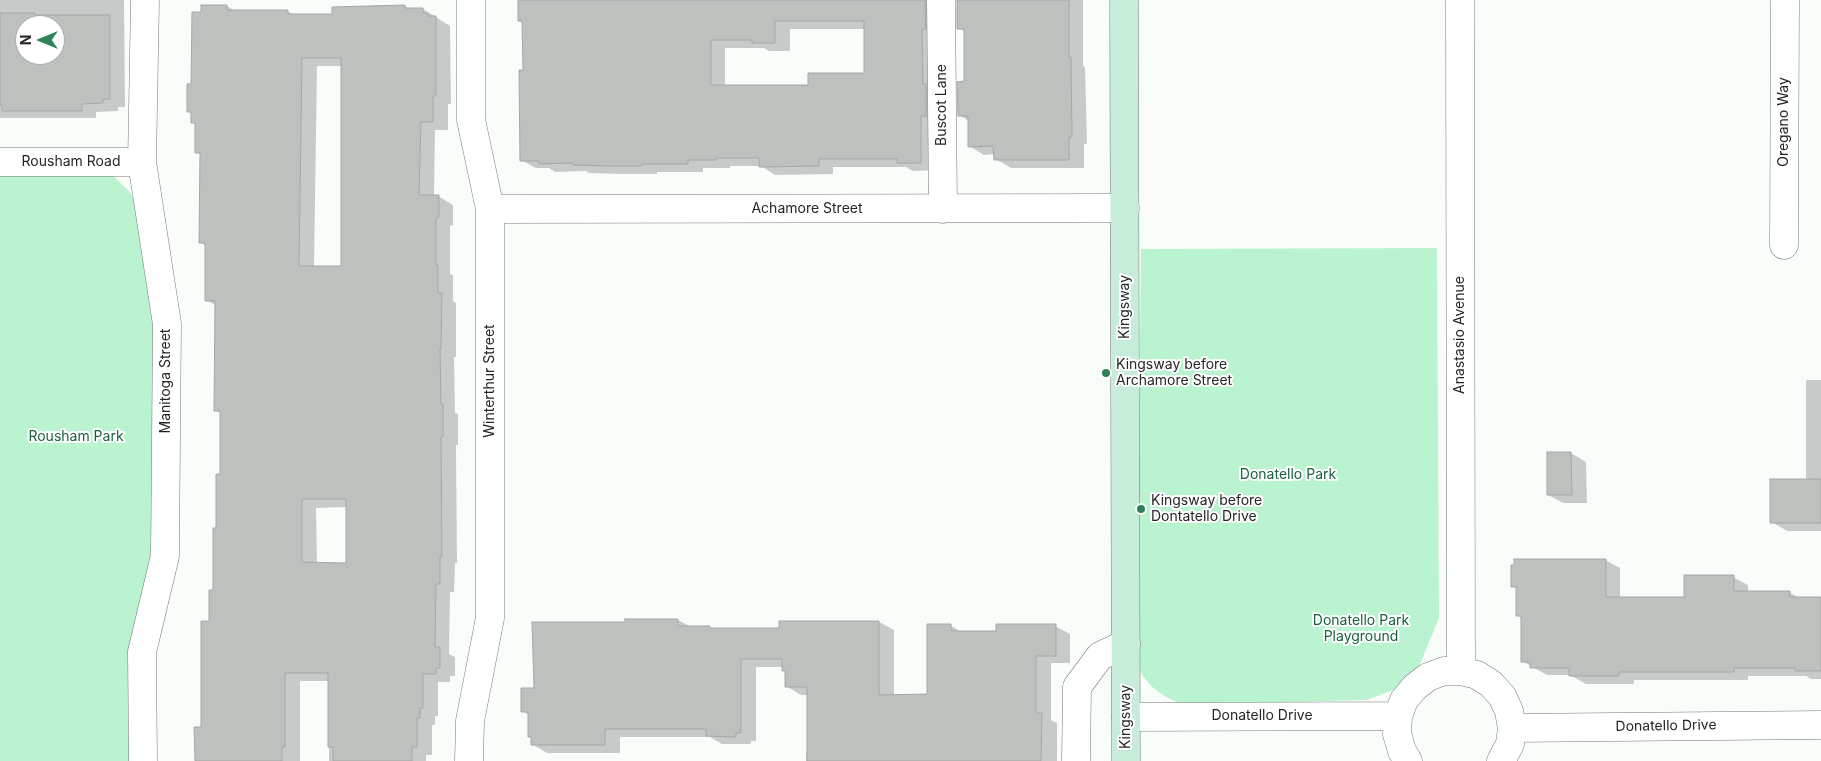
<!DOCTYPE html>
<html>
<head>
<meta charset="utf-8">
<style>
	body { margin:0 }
	#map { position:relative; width:1821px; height:761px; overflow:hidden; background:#f9fdfa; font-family:Inter,sans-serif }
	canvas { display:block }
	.north { position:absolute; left:15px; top:15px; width:50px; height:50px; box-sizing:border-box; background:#fff; border:1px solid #a8a8a8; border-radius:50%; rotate:270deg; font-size:14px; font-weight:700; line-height:20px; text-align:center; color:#252626 }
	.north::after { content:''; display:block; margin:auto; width:18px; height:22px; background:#2c8357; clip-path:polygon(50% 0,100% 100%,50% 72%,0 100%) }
</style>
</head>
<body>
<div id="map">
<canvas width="1821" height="761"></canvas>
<div class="north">N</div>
</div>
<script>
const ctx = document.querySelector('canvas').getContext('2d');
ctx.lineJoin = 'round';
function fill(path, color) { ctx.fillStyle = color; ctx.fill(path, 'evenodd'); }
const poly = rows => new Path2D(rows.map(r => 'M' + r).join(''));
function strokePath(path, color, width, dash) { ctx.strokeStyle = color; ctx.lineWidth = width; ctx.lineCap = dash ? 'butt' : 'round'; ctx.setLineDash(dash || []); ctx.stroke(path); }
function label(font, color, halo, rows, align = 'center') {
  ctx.font = font + ' Inter,sans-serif'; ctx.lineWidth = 4; ctx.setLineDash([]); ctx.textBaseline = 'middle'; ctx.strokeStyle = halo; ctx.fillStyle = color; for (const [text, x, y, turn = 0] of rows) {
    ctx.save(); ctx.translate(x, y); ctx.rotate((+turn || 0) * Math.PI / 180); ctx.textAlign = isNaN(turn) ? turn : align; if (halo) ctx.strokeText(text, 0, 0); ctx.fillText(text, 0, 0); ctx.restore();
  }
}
const green = poly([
	[0,173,112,175,130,192,135,202,154,322,151,552,133,648,132,761,0,761],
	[1437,248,1439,618,1418,669,1398,688,1367,700,1282,702,1177,702,1164,696,1151,686,1142,675,1137,661,1141,249]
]);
const shadow = poly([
	[0,0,124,0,125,107,118,107,118,111,96,112,96,118,0,118],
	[25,25,55,25,55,55,25,55],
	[519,0,943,0,936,170,913,171,906,167,833,167,833,174,775,175,761,166,730,166,730,168,703,168,703,172,657,172,657,174,622,174,589,173,586,171,555,172,549,168,536,168,521,160,524,71,523,23,519,21],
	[790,29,865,29,865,75,809,86,725,86,725,48,764,48,769,51,790,51],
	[958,0,1083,0,1083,66,1085,67,1087,144,1084,144,1084,168,1011,168,996,159,995,154,984,155,969,146,969,121,959,115,966,82,966,32,958,28],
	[227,6,235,11,287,11,294,15,333,15,405,6,410,9,423,9,450,26,451,104,448,104,448,130,435,130,434,196,438,196,453,205,453,225,450,226,450,274,453,275,453,301,456,303,456,357,454,357,455,413,458,414,458,445,456,445,457,563,455,563,454,592,450,592,449,654,455,657,455,676,450,676,450,682,438,682,438,716,435,716,435,725,432,725,432,755,426,755,426,761,329,761,329,681,300,681,300,761,197,761,202,728,214,591,221,475,221,413,215,410,217,306,206,300,206,246,200,242,201,155,196,152,196,124,192,122,192,113,189,111,203,13],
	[317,66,342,66,342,268,314,268],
	[347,507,347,564,317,564,316,508],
	[1806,380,1821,380,1821,531,1787,531,1772,522,1806,480],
	[1571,453,1586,462,1587,503,1563,503,1548,495],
	[1605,560,1620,568,1620,598,1686,598,1733,577,1748,585,1748,592,1789,592,1799,598,1821,598,1821,679,1811,679,1806,676,1748,676,1748,680,1634,680,1634,684,1586,684,1570,675,1547,675,1522,661,1522,618,1517,615,1517,589,1513,586],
	[627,620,678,620,691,627,713,630,780,630,879,622,894,630,894,696,928,696,950,625,963,633,997,633,1055,626,1070,634,1070,663,1051,663,1051,720,1057,723,1057,761,806,761,806,753,809,753,809,695,801,695,786,686,786,671,784,667,756,667,756,741,751,741,751,744,722,744,710,737,620,737,620,753,547,753,532,744,532,738,529,736,529,715,523,711,535,689,627,623]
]);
const building = poly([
	[518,0,925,0,926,29,922,29,923,84,926,84,926,116,921,116,921,163,897,163,897,159,819,159,819,166,759,167,759,158,716,158,716,160,688,160,688,164,642,164,642,166,606,166,573,165,573,163,539,164,539,161,520,161,519,70,523,70,522,21,518,21,518,0],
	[775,21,864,21,864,73,808,73,808,85,711,85,711,40,752,40,752,43,775,43,775,21],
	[957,0,1069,0,1069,57,1071,57,1072,137,1069,137,1069,160,994,160,993,146,968,147,968,116,958,116,957,82,964,81,964,29,957,29,957,0],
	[201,5,227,5,227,10,288,10,288,14,332,14,332,7,405,5,405,8,423,8,423,13,428,13,428,16,436,16,436,96,433,96,433,122,421,122,419,195,439,195,439,217,436,218,436,265,438,265,438,293,442,293,441,349,440,349,441,404,443,404,443,437,441,437,442,556,440,556,440,584,436,584,435,647,440,647,440,668,436,668,436,674,423,674,423,708,420,708,420,718,417,718,417,747,412,747,412,761,333,761,333,747,328,747,328,673,285,673,285,747,282,747,282,761,195,761,194,727,201,727,201,621,209,621,209,590,213,590,213,528,216,528,216,474,220,474,220,411,214,411,215,301,205,301,205,243,199,243,200,153,195,153,195,123,191,123,191,112,187,112,187,84,191,84,192,12,201,12,201,5],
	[302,58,341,58,341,266,299,266,302,58],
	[304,499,346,499,346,563,302,562,302,500,304,499],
	[0,13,35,13,35,15,110,15,110,99,103,99,103,103,82,104,82,111,2,111,2,105,0,105,0,13],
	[25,25,55,25,55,55,25,55,25,25],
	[1547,452,1571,452,1572,495,1547,495,1547,452],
	[1770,479,1821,479,1821,523,1770,523,1770,479],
	[1514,559,1606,559,1606,597,1684,597,1684,575,1734,575,1734,591,1790,591,1790,597,1821,597,1821,671,1795,671,1795,668,1734,668,1734,672,1619,672,1619,676,1569,676,1569,668,1530,668,1530,662,1521,662,1521,616,1516,616,1516,587,1511,587,1511,565,1514,565,1514,559],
	[625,619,678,619,678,626,710,626,710,628,779,628,779,621,879,621,879,695,927,694,927,624,951,624,951,631,996,631,996,624,1056,624,1056,656,1036,656,1036,713,1042,713,1041,761,807,761,807,687,785,687,785,671,782,671,782,659,741,659,741,733,736,733,736,737,706,736,706,729,605,729,605,745,531,745,531,737,528,737,528,712,521,712,521,688,534,688,532,622,625,622,625,619]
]);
const street = poly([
	[941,0,943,209],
	[1460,0,1461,671],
	[0,162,142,162],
	[490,209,1125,208],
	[1784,245,1785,0],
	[1126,717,1398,716],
	[1512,728,1821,725],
	[143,761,142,652,165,556,167,324,142,162,145,0],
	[469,761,470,721,490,618,490,209,471,120,471,0],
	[1076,761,1077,687,1100,656,1126,644],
	[1408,761,1402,751,1397,734,1398,716,1404,700,1415,687,1428,677,1444,671,1461,671,1477,675,1491,684,1502,696,1509,711,1512,728,1510,744,1501,761]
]);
const secondary = poly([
	[1124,0,1126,761]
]);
const markers = [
	[1106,373,5,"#2c8357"],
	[1141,509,5,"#2c8357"]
];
const streetNames = [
	["Buscot Lane",942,105,-90],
	["Oregano Way",1784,122,-90],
	["Rousham Road",71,162],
	["Achamore Street",807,209],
	["Kingsway",1125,307,-90],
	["Anastasio Avenue",1460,335,-90],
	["Manitoga Street",166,381,-90],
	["Winterthur Street",490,381,-90],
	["Donatello Drive",1262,716],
	["Kingsway",1126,717,-90],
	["Donatello Drive",1666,726,-1]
];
const poiNames = [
	["Kingsway before",1116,365],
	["Archamore Street",1116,381],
	["Kingsway before",1151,501],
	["Dontatello Drive",1151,517]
];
const parkNames = [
	["Rousham Park",76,437],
	["Donatello Park",1288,475],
	["Donatello Park",1361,621],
	["Playground",1361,637]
];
fill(green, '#baf3d0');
fill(shadow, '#0003');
fill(building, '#bdc1be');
strokePath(building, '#a4a7a5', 1);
strokePath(street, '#757876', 29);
strokePath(secondary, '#757876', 29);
strokePath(street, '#fff', 28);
strokePath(secondary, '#c7edda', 28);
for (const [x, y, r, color] of markers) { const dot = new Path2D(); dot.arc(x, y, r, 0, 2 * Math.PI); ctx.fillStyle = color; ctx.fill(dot); strokePath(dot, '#fff', 2); }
label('14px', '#252626', '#fff', streetNames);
label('14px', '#252626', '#fff', poiNames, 'left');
label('14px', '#1a623f', '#fff', parkNames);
</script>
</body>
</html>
